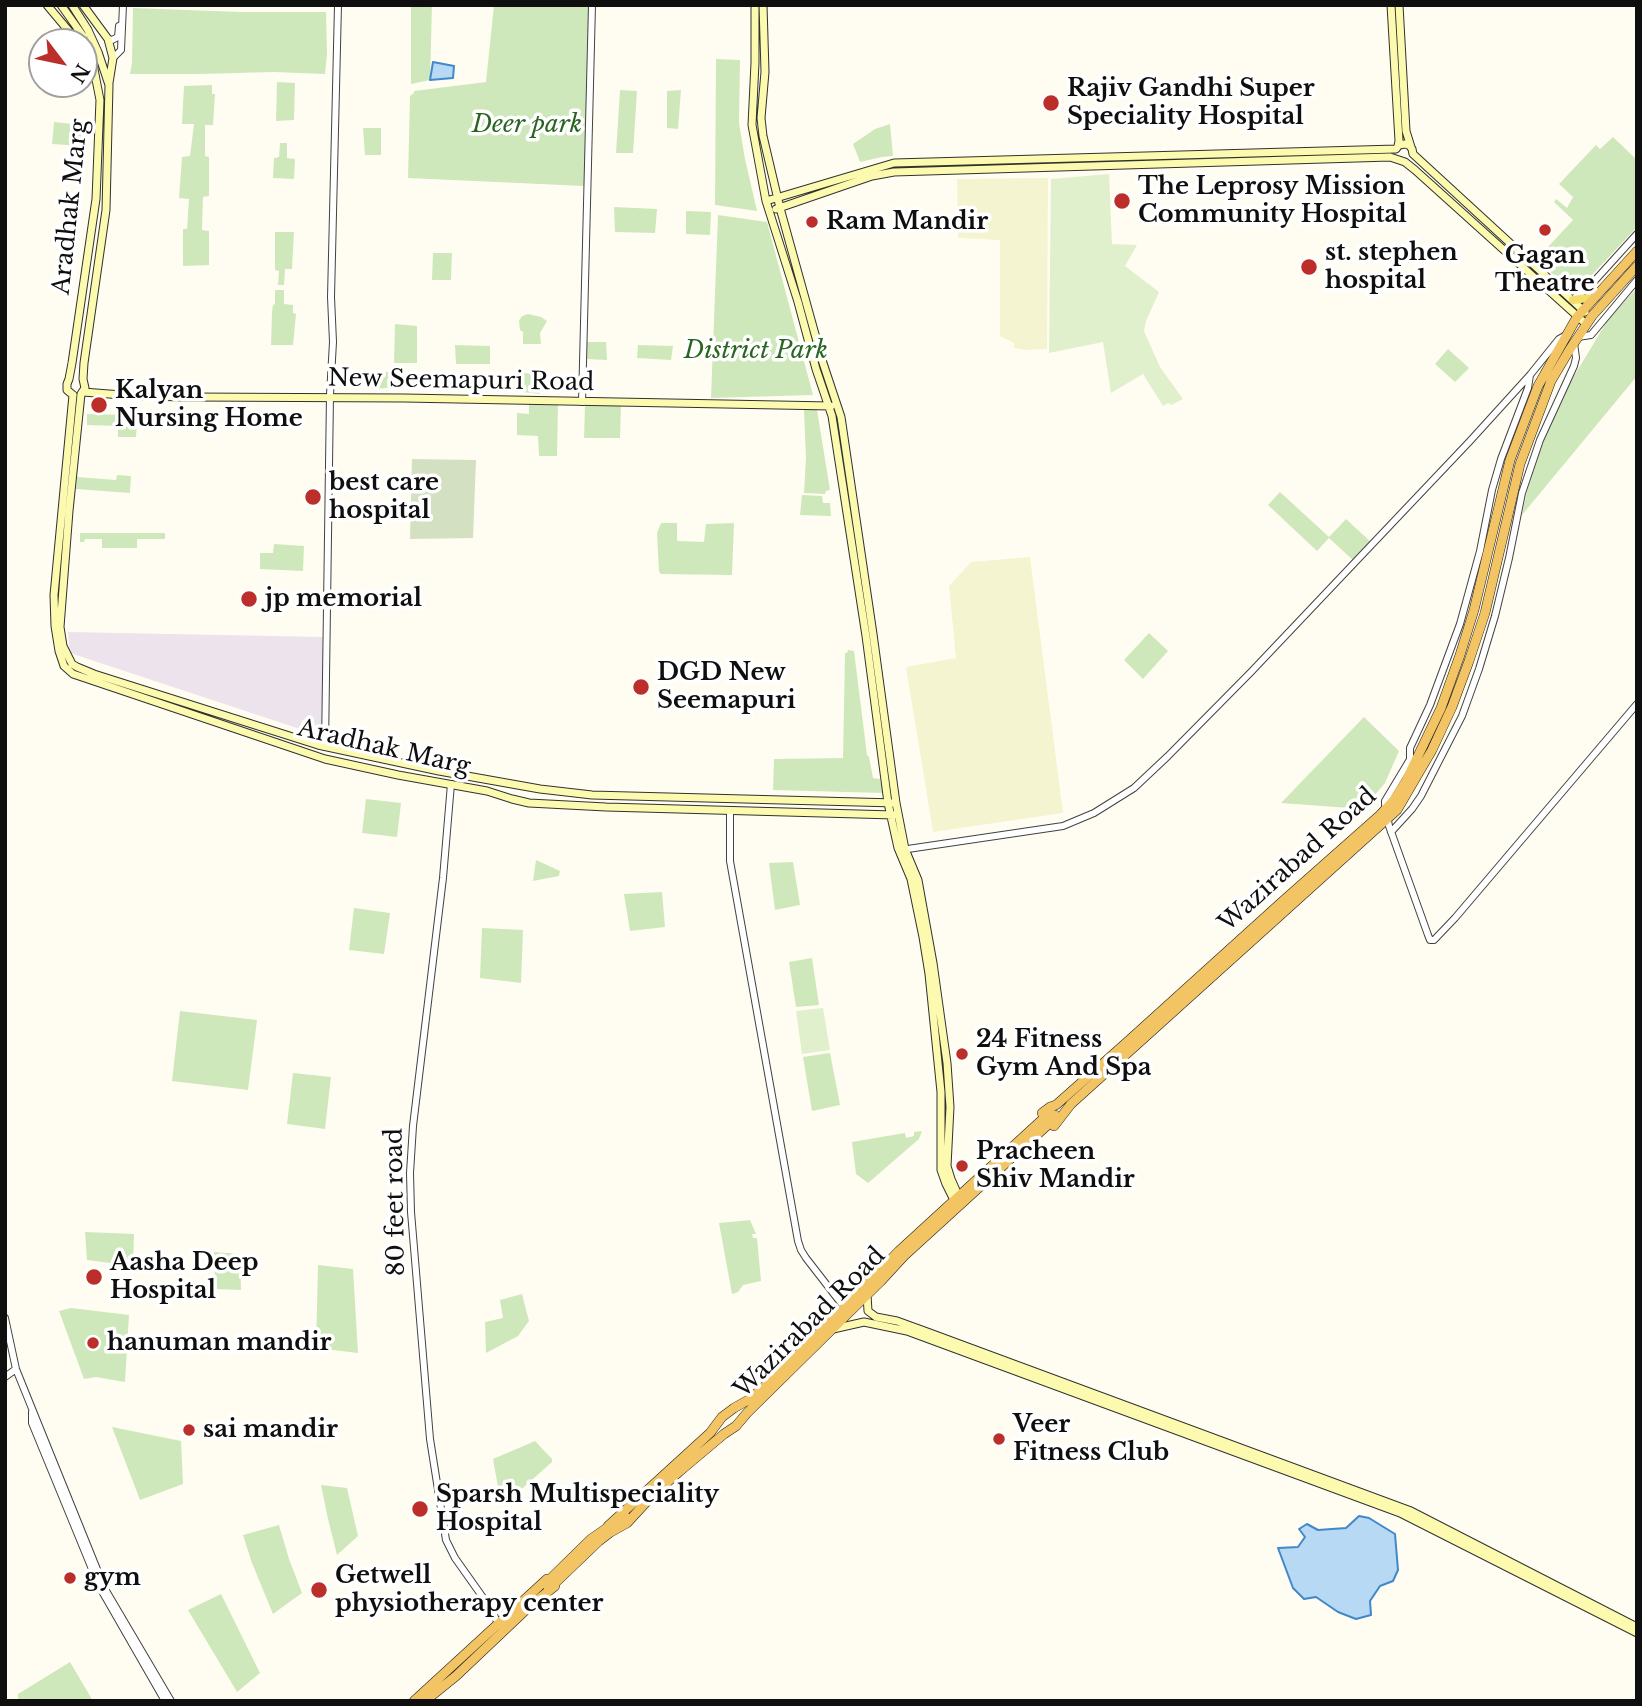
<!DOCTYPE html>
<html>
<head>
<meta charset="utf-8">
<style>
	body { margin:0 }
	#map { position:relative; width:1642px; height:1706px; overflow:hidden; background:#fffdf1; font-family:"Libre Baskerville",serif }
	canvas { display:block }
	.frame { position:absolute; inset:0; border:7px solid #0f0f0f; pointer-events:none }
	.north { position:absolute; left:28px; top:28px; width:70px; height:70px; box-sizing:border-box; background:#fff; border:2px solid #9f9f9f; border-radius:50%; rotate:122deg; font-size:19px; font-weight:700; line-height:28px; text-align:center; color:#0f0f0f }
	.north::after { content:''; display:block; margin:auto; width:24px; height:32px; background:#bb2e2a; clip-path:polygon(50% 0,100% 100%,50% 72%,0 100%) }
</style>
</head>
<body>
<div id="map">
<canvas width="1642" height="1706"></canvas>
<div class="frame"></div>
<div class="north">N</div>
</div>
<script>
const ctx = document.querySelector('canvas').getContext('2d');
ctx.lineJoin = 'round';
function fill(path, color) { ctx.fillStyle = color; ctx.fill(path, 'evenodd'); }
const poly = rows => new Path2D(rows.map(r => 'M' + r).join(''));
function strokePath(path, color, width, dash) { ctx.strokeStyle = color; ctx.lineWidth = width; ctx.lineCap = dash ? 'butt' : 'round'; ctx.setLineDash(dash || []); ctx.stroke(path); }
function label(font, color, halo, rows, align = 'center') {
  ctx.font = font + ' "Libre Baskerville",serif'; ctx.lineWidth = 7; ctx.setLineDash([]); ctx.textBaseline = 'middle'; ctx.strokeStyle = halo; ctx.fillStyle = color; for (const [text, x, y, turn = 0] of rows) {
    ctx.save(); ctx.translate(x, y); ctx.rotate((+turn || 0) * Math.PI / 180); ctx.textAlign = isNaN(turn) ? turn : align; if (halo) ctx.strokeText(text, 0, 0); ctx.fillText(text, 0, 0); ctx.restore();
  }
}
const industrial = poly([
	[68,632,324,637,321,728,302,720,300,729,70,653]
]);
const farmland = poly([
	[1048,178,1047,349,1026,350,1014,348,1014,343,1000,336,1000,240,958,238,957,179],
	[1030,557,1063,813,933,832,906,667,956,658,949,586,971,562]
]);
const green = poly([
	[411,5,432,5,430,80,411,84],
	[494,5,590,5,584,186,408,178,410,96,414,93,414,91,486,82],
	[133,8,240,12,326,12,327,54,325,74,274,72,200,74,130,74,132,63],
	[716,59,740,60,739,123,745,159,757,211,715,205],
	[277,82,295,83,294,120,276,121],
	[212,85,212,94,215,94,213,125,205,125,205,156,209,157,209,196,203,197,202,230,209,231,209,265,183,266,183,229,187,229,189,199,179,198,182,157,190,156,194,124,182,124,184,86],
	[620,90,637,91,633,153,616,153],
	[681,90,678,129,667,128,667,91],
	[54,122,83,125,80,146,52,144],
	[890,124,893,156,882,157,860,162,853,144,875,129],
	[363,128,381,128,381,155,365,155],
	[1613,137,1637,160,1637,227,1575,293,1536,260,1573,220,1554,202,1556,199,1567,208,1573,197,1559,184,1596,145,1600,149],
	[280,143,287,143,287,158,295,159,294,179,273,178,274,158,279,157],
	[614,207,657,209,655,233,615,232],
	[686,211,711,212,710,235,686,234],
	[718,215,767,222,813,395,711,398],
	[275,232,294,232,292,269,285,269,284,285,278,285,279,271,275,270],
	[433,253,452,253,451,280,432,280],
	[1637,288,1637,376,1522,515,1527,491,1545,436,1565,391,1609,318],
	[275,290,284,290,284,304,293,305,293,313,296,314,293,345,271,345,272,312,273,305,275,304],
	[528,314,541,317,547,321,540,333,541,344,523,344,523,332,520,330,519,321,522,316],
	[395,324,417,326,417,363,394,363],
	[587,342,606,342,607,360,587,359],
	[455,345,490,346,490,364,456,364],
	[638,345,673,346,671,360,637,358],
	[1448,349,1469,368,1455,382,1435,364],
	[367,371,388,372,388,388,367,389],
	[524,373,540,374,540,394,523,392],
	[529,404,558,404,557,456,539,456,538,436,517,435,517,413,529,414],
	[585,405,621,405,620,438,584,438],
	[804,410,817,410,830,490,826,491,825,494,804,493,806,458],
	[87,414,168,416,168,423,137,422,136,437,118,437,118,426,87,425],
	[117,475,131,476,130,493,76,489,77,477,116,480],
	[1280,492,1329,537,1346,519,1373,544,1355,562,1329,538,1317,551,1268,505],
	[802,495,822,496,823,503,830,503,831,516,800,515],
	[661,523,677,523,677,541,704,542,706,524,734,523,732,575,661,574,659,572,657,533],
	[80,533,165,533,165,539,137,539,137,548,102,548,102,539,85,539,84,542,80,542],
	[274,544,304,546,303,571,260,569,260,553,273,553],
	[1149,633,1168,651,1143,679,1124,660],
	[848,650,854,651,867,755,869,757,873,778,880,779,883,793,773,790,774,759,843,758,845,653,847,653],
	[1364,717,1399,751,1385,783,1363,809,1281,803],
	[366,799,401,803,397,837,362,833],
	[536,860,560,871,559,876,533,881],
	[793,862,800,905,775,910,769,863],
	[662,892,665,927,630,931,624,894],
	[354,908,390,913,384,954,349,950],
	[482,928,523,930,521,983,480,978],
	[812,958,819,1005,796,1007,789,962],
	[180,1011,257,1020,248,1090,172,1081],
	[830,1053,840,1105,812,1111,803,1057],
	[293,1073,331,1077,325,1129,287,1124],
	[922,1131,919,1139,868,1183,856,1174,852,1142,905,1133,906,1138,914,1136,914,1132],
	[750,1220,756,1234,752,1234,753,1238,757,1238,761,1281,743,1285,738,1292,732,1294,719,1223],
	[85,1232,134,1234,133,1266,87,1260],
	[214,1252,240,1254,241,1290,215,1289],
	[318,1265,353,1269,358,1353,316,1348],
	[522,1294,529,1321,518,1336,486,1353,485,1322,503,1318,500,1300],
	[71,1308,129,1315,125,1382,96,1377,84,1379,59,1311],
	[112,1427,181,1441,183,1484,140,1500],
	[535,1441,552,1459,552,1462,506,1503,501,1504,493,1459],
	[321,1485,347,1488,358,1536,337,1555,328,1519],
	[279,1525,289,1559,302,1593,273,1614,252,1563,243,1535],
	[221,1594,260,1673,237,1692,188,1610],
	[70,1662,93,1701,18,1701,18,1694]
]);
const cemetery = poly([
	[412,459,476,460,473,538,410,539]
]);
const pitch = poly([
	[1109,174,1112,244,1137,245,1125,266,1159,292,1146,321,1144,331,1160,367,1183,399,1171,405,1168,403,1163,406,1143,374,1111,393,1103,342,1049,353,1051,179],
	[823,1008,830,1050,802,1054,796,1011]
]);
const water = poly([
	[433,62,454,66,453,78,430,80,433,62],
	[1359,1516,1369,1518,1395,1534,1398,1570,1393,1581,1380,1586,1370,1601,1371,1615,1356,1619,1338,1612,1316,1597,1304,1599,1293,1588,1278,1548,1298,1547,1305,1537,1299,1529,1307,1524,1318,1530,1346,1528,1359,1516]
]);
const tertiary = poly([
	[108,39,112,40,118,37,119,26],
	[113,58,121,50,123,5],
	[1572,300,1589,287,1637,234],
	[1578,337,1591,335,1637,280],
	[582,402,592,5],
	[325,747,330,395,333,342,331,297,338,5],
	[1409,761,1385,801,1385,804,1389,826,1428,935,1430,940,1434,940,1455,918,1637,704],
	[1410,763,1410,748,1430,705,1460,624,1480,551,1492,490,1501,459,1528,388,1530,375],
	[451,784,443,878,413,1126,410,1173,411,1212,430,1439,446,1540,455,1558,489,1606,498,1623],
	[730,810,730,861,798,1241,801,1250,806,1258,844,1307],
	[1391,832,1412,809,1421,796,1462,716,1479,669,1495,616,1509,558,1522,493,1540,440,1574,366,1576,358,1574,343],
	[901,850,1063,826,1094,813,1134,788,1168,756,1251,672,1470,441,1530,375,1559,339,1566,335],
	[5,1318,16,1369,105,1589,171,1701],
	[5,1377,16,1369],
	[32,1412,32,1423,99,1586,165,1701],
	[489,1606,512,1609]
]);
const secondary = poly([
	[47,5,78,42],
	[61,5,83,36,93,64,100,100,96,199,72,363,69,379,67,384,67,390,73,395],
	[72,5,88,30,98,52,109,85,106,210,84,363,83,379,85,388,81,394,69,511,60,627,63,646,72,664,77,667,94,674,318,745,439,771,540,789,592,795,896,803],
	[83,5,108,39,113,58,109,83],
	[755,5,755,63,752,125,766,201,798,302,816,369,832,416,866,636,888,803,898,848,911,879,923,937,929,974,941,1092,941,1170,946,1184,954,1200],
	[763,5,765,72,761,118,763,136,780,208,823,363,841,417,873,634,896,803,905,849,918,880,933,963,947,1063,950,1107,947,1166,951,1179,959,1197],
	[1391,5,1399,141,1398,146],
	[1399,5,1406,131,1411,147],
	[766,201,894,163,1396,149,1399,145,1405,144,1409,145,1412,149,1413,154,1585,312],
	[776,209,872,176,894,172,1390,157,1405,162,1415,170,1586,324],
	[83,392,135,396,190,397,404,398,831,406],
	[73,395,54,595,55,626,59,651,64,666,73,674,325,759,398,775,487,791,512,799,529,803,606,807,894,815],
	[867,1295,868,1311,876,1317,897,1321,930,1333,1411,1511,1637,1627],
	[833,1329,864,1322,907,1331,1400,1513,1637,1633]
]);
const primary = poly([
	[1573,300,1595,297]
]);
const trunk = poly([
	[1042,1113,1050,1107,1056,1105,1127,1042,1284,900,1380,815,1394,800,1406,781,1441,708,1460,655,1474,610,1510,460,1538,386,1577,317,1637,251],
	[1054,1126,1071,1104,1397,810,1432,750,1452,707,1469,661,1485,613,1520,464,1551,381,1570,349,1592,316,1637,266],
	[624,1516,627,1518,625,1521,599,1541,552,1586,548,1587,547,1582,591,1539,624,1516],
	[608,1526,710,1433,722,1417,734,1408,750,1399,781,1372,899,1251,1044,1118,1049,1114,1055,1115,1052,1121,904,1256,881,1281,747,1413,736,1426,724,1434,680,1471,651,1497,627,1523,611,1532],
	[414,1701,547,1579],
	[425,1701,456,1676,531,1605,555,1586]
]);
const markers = [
	[1051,103,9,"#bb2e2a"],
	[1122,201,9,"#bb2e2a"],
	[812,222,7,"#bb2e2a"],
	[1545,230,7,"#bb2e2a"],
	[1309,267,9,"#bb2e2a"],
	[99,405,9,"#bb2e2a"],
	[313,497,9,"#bb2e2a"],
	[249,599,9,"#bb2e2a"],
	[641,687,9,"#bb2e2a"],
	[962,1054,7,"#bb2e2a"],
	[962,1166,7,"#bb2e2a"],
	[94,1277,9,"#bb2e2a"],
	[93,1343,7,"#bb2e2a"],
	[189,1430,7,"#bb2e2a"],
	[999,1439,7,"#bb2e2a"],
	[420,1509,9,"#bb2e2a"],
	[70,1578,7,"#bb2e2a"],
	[319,1590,9,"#bb2e2a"]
];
const poiNames = [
	["Rajiv Gandhi Super",1067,89],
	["Speciality Hospital",1067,117],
	["The Leprosy Mission",1138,187],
	["Community Hospital",1138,215],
	["Ram Mandir",826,222],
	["st. stephen",1325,253],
	["hospital",1325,281],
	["Gagan",1545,256,"center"],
	["Theatre",1545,284,"center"],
	["Kalyan",115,391],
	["Nursing Home",115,419],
	["best care",329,483],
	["hospital",329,511],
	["jp memorial",265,599],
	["DGD New",657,673],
	["Seemapuri",657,701],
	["24 Fitness",976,1040],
	["Gym And Spa",976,1068],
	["Pracheen",976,1152],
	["Shiv Mandir",976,1180],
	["Aasha Deep",110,1263],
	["Hospital",110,1291],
	["hanuman mandir",107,1343],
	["Veer",1013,1425],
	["Fitness Club",1013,1453],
	["sai mandir",203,1430],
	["Sparsh Multispeciality",436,1495],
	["Hospital",436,1523],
	["Getwell",335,1576],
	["physiotherapy center",335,1604],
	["gym",84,1578]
];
const parkNames = [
	["Deer park",527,125],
	["District Park",756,351]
];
const streetNames = [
	["Aradhak Marg",71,207,-84],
	["New Seemapuri Road",461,381,1],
	["Aradhak Marg",384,748,13],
	["Wazirabad Road",1298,860,-42],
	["80 feet road",396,1202,-91],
	["Wazirabad Road",810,1323,-45]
];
fill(industrial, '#ece3ed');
fill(farmland, '#f4f4d1');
fill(green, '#cfe8bb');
fill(cemetery, '#d4e0c2');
fill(pitch, '#e1f0cc');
fill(water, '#b7d9f4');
strokePath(water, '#4088c9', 2);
strokePath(tertiary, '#424242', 8);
strokePath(secondary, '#313131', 9);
strokePath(primary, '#202020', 10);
strokePath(trunk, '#202020', 10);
strokePath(tertiary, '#fff', 6);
strokePath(secondary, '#fcfaae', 7);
strokePath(primary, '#f4dd6b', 8);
strokePath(trunk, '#f2c464', 9);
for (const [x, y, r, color] of markers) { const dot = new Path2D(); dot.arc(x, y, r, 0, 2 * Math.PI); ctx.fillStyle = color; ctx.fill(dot); strokePath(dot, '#fff', 2.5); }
label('bold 24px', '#0f0f0f', '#fff', poiNames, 'left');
label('italic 24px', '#296520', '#fff', parkNames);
label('24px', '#0f0f0f', '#fff', streetNames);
</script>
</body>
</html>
